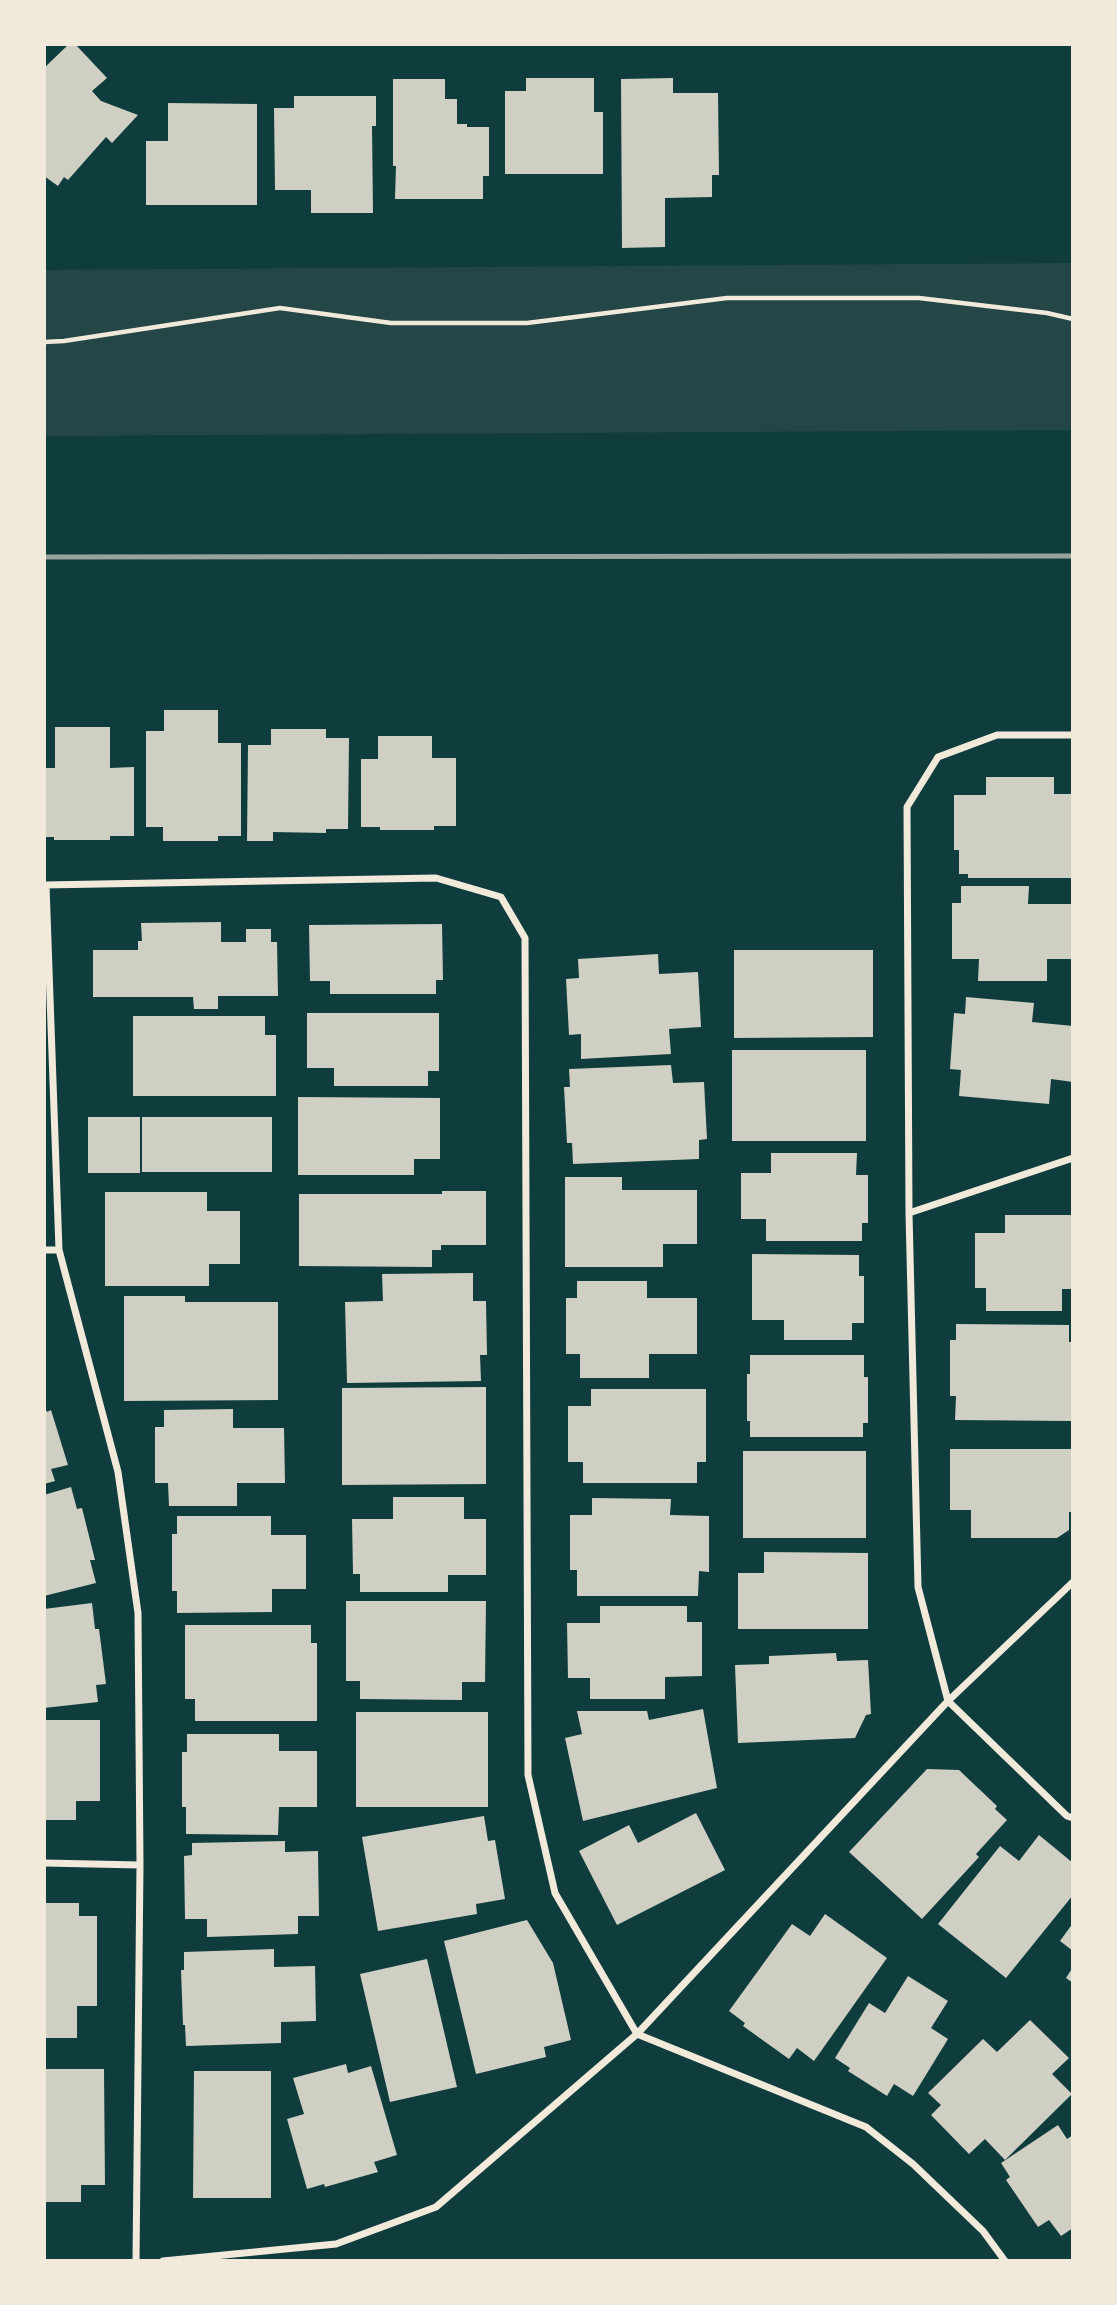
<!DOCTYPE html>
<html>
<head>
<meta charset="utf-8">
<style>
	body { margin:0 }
	#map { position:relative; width:1117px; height:2305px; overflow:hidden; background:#0f3d3e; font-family:"Playfair Display",serif }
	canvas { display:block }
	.frame { position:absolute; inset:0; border:46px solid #f1e9da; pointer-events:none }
</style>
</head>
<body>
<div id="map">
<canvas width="1117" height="2305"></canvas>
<div class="frame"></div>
</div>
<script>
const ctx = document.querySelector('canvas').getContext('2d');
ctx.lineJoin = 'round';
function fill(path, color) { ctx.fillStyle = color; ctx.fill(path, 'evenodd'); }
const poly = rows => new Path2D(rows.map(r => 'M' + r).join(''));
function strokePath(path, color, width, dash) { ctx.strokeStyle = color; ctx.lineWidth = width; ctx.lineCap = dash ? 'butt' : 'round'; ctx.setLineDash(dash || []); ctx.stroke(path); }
const green = poly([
	[1073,263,1073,430,44,436,44,270]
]);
const building = poly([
	[69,44,75,44,107,78,92,91,101,101,138,115,112,143,106,137,68,180,64,177,58,186,44,176,44,68],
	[526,78,594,78,594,112,603,112,603,174,505,174,505,91,526,91],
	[673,78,673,93,718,93,719,175,712,175,712,197,665,198,665,247,622,248,621,79],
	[393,79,445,79,445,99,457,99,457,124,467,124,467,127,489,127,489,176,483,176,483,199,395,199,396,166,393,166],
	[294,96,376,96,376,126,372,126,373,213,311,213,311,190,275,190,274,108,294,108],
	[168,103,257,104,257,205,146,205,146,141,168,141],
	[164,710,218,710,218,743,241,743,241,836,218,836,218,841,163,841,163,827,146,827,146,731,164,731],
	[55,727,110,727,110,768,134,767,134,836,110,836,110,840,54,840,54,837,44,837,44,768,55,768],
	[271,729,326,729,326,738,349,738,348,829,326,829,326,833,273,832,273,841,247,841,248,745,271,745],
	[378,736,432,736,432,758,456,758,456,826,434,826,434,830,380,830,380,827,361,827,361,759,378,759],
	[986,777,1054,777,1054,794,1073,794,1071,878,968,878,968,874,959,874,959,850,954,850,954,795,986,795],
	[961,886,1029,886,1028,904,1073,904,1073,959,1047,959,1047,981,978,981,979,959,952,959,952,903,961,903],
	[221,922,221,942,246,942,246,929,271,929,271,942,277,942,278,996,218,996,218,1009,194,1009,193,997,93,997,93,950,138,950,138,941,142,941,141,923],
	[442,924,443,980,436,980,436,994,330,994,330,981,310,981,309,925],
	[734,950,873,950,873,1037,734,1038],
	[658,954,659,974,698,972,701,1027,669,1029,671,1054,581,1059,581,1034,569,1035,566,979,579,978,578,959],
	[966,997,1034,1003,1032,1022,1073,1026,1073,1082,1051,1079,1049,1104,959,1096,961,1070,950,1069,954,1013,965,1014],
	[307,1013,439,1013,439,1071,428,1071,428,1086,334,1086,334,1068,307,1068],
	[133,1016,265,1016,265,1035,276,1035,276,1096,133,1096],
	[732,1050,866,1050,866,1141,732,1141],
	[671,1065,673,1083,704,1082,707,1139,699,1140,699,1159,573,1164,572,1143,567,1143,564,1087,570,1087,569,1069],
	[298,1097,440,1098,440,1159,414,1159,414,1175,298,1175],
	[88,1117,140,1117,140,1173,88,1173],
	[142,1117,272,1117,272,1172,142,1172],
	[771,1153,857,1153,856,1175,868,1175,868,1223,862,1223,862,1241,766,1241,766,1219,741,1219,741,1173,771,1173],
	[565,1177,622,1177,622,1190,697,1190,697,1244,663,1244,663,1267,565,1267],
	[442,1191,486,1191,486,1245,441,1245,441,1250,432,1250,432,1267,299,1266,299,1194,442,1194],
	[105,1192,207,1192,207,1211,240,1211,240,1264,209,1264,209,1286,105,1286],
	[1005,1215,1073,1215,1073,1289,1062,1289,1062,1311,986,1311,986,1288,975,1288,975,1233,1005,1233],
	[752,1254,859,1255,859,1276,864,1276,864,1323,852,1323,852,1340,784,1340,784,1320,752,1320],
	[473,1273,473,1301,486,1301,487,1355,480,1355,481,1381,347,1383,345,1302,383,1301,382,1274],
	[577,1281,647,1281,647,1298,697,1298,697,1354,649,1354,649,1378,580,1378,580,1354,566,1354,566,1298,577,1298],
	[124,1296,185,1296,185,1302,278,1302,278,1400,124,1401],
	[956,1324,1069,1325,1069,1342,1073,1342,1073,1421,955,1420,956,1396,950,1396,950,1340,956,1340],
	[750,1355,864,1355,864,1377,868,1377,868,1423,863,1423,863,1437,750,1437,750,1421,747,1421,747,1374,750,1374],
	[486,1387,486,1484,342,1485,342,1388],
	[591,1389,706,1389,706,1462,697,1462,697,1483,583,1483,583,1462,568,1462,568,1406,591,1406],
	[44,1405,47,1412,51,1410,68,1465,51,1469,55,1481,44,1484],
	[233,1409,233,1428,284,1428,285,1483,237,1483,237,1506,169,1506,168,1483,155,1483,155,1427,164,1427,164,1410],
	[950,1449,1073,1449,1073,1512,1069,1512,1069,1530,1057,1538,971,1538,971,1510,950,1510],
	[743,1451,866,1451,866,1538,743,1538],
	[71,1487,77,1509,82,1508,95,1560,90,1560,96,1583,44,1596,44,1495],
	[393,1497,464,1497,464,1519,486,1519,486,1575,448,1575,448,1592,360,1592,360,1574,353,1574,352,1519,393,1519],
	[592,1498,671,1499,670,1515,709,1516,709,1572,699,1571,698,1596,577,1596,577,1570,570,1570,570,1515,592,1515],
	[177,1516,271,1516,271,1535,306,1535,306,1589,272,1589,272,1612,177,1613,177,1591,172,1591,172,1534,177,1534],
	[764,1552,868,1553,868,1629,738,1629,738,1573,764,1573],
	[346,1601,486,1601,485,1682,462,1682,462,1700,360,1699,360,1681,346,1681],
	[92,1603,95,1629,99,1629,106,1684,96,1685,98,1702,44,1708,44,1609],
	[600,1606,687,1606,687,1622,702,1622,702,1676,665,1677,665,1699,590,1699,590,1678,568,1678,567,1623,600,1623],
	[185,1625,311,1625,311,1643,317,1643,317,1721,195,1721,195,1699,185,1699],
	[836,1653,837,1661,868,1660,871,1714,866,1715,855,1738,738,1743,735,1665,769,1664,769,1656],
	[703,1709,717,1788,583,1821,565,1738,582,1734,577,1711,647,1711,649,1720],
	[356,1712,488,1712,488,1807,356,1807],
	[44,1720,100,1720,100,1801,76,1801,76,1820,44,1820],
	[187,1734,279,1734,279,1751,317,1751,317,1807,279,1807,278,1835,186,1834,186,1807,182,1807,182,1752,187,1752],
	[927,1769,959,1770,997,1806,995,1809,1007,1820,976,1854,979,1857,922,1919,849,1852],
	[696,1813,725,1870,617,1925,579,1851,629,1825,638,1843],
	[484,1816,488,1841,495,1840,505,1899,476,1904,477,1914,378,1931,362,1837],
	[1039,1835,1073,1863,1071,1868,1073,1870,1073,1895,1006,1978,938,1924,1000,1846,1019,1861],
	[285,1841,285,1852,318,1851,319,1916,298,1916,298,1934,207,1937,207,1919,185,1919,184,1856,192,1855,192,1843],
	[44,1903,79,1903,79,1916,97,1916,97,2006,77,2006,77,2038,44,2038],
	[825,1914,887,1958,814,2061,797,2048,789,2059,743,2026,745,2023,729,2011,792,1924,810,1936],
	[527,1920,553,1963,571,2040,544,2047,546,2057,476,2074,444,1941],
	[1073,1923,1073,1951,1060,1941],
	[274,1949,274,1967,315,1966,316,2021,281,2022,281,2043,186,2046,185,2025,183,2025,181,1970,184,1970,184,1952],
	[427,1959,457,2087,390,2102,360,1974],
	[1073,1967,1073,1983,1066,1978],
	[908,1976,948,2001,931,2028,948,2039,913,2096,894,2084,887,2096,848,2071,850,2068,835,2058,869,2003,885,2013],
	[1030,2020,1069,2058,1052,2074,1072,2094,1005,2160,985,2139,969,2154,931,2115,941,2105,928,2093,983,2039,997,2052],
	[346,2064,348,2073,371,2066,397,2155,374,2162,378,2172,325,2187,324,2184,307,2189,287,2119,304,2114,293,2078],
	[44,2069,104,2069,105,2185,81,2185,81,2202,44,2202],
	[194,2071,271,2071,271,2198,193,2198],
	[1058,2125,1067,2139,1073,2135,1073,2228,1061,2236,1049,2220,1038,2227,1006,2180,1010,2177,1001,2163]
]);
const path = poly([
	[44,342,64,341,280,308,391,323,527,323,727,298,919,298,1047,313,1073,319]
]);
const minor = poly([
	[1073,735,997,735,938,757,907,807,909,1213,918,1587,948,1701,1067,1816,1073,1818],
	[44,885,436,878,501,897,525,938,528,1775,555,1893,637,2034,866,2127,913,2164,983,2231,1005,2261],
	[46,885,59,1250,118,1472,138,1613,140,1865,136,2261],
	[909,1213,1073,1158],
	[44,1250,59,1250],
	[44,1863,140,1865],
	[163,2261,336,2244,436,2207,637,2034,948,1701,1073,1582]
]);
const rail = poly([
	[44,557,1073,556]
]);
fill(green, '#244646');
fill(building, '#cfcfc3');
strokePath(path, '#f1e9da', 4.5);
strokePath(minor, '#f1e9da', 7);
strokePath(rail, '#97a49c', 5);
</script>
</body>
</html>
